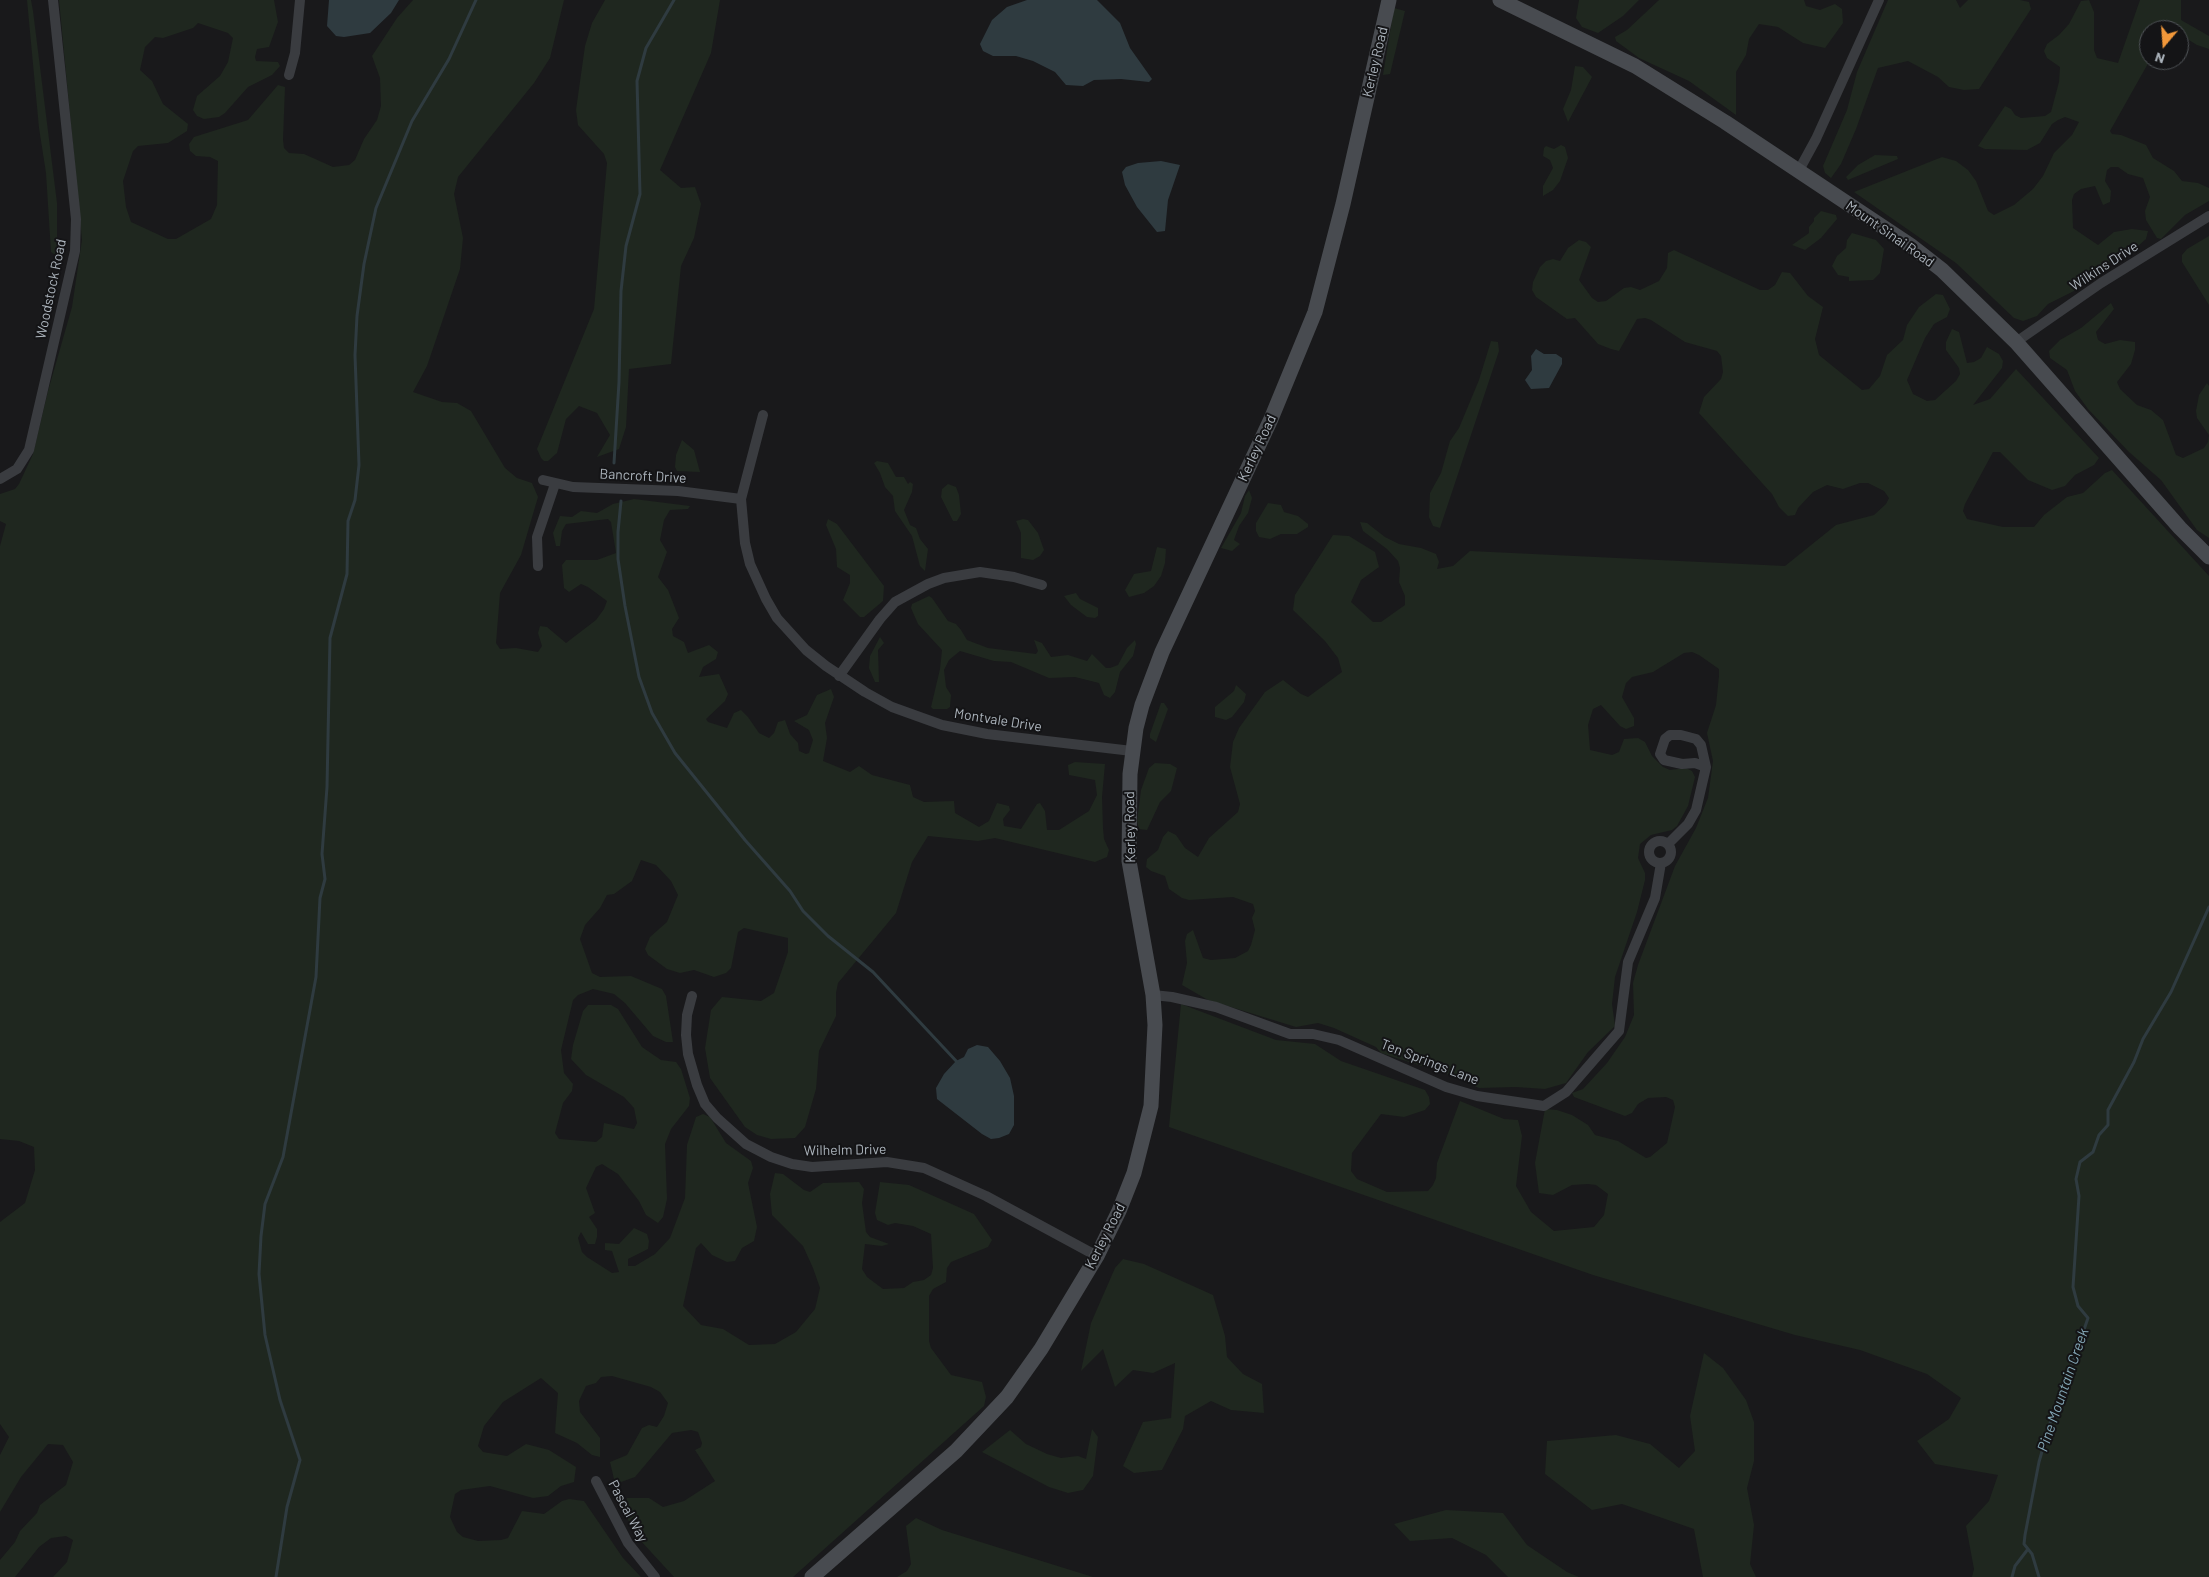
<!DOCTYPE html>
<html>
<head>
<meta charset="utf-8">
<style>
	body { margin:0 }
	#map { position:relative; width:2209px; height:1577px; overflow:hidden; background:#19191b; font-family:Barlow,sans-serif }
	canvas { display:block }
	.north { position:absolute; left:2139px; top:20px; width:50px; height:50px; box-sizing:border-box; background:#141416; border:1px solid #505458; border-radius:50%; rotate:198deg; font-size:14px; font-weight:700; line-height:20px; text-align:center; color:#abb3bb }
	.north::after { content:''; display:block; margin:auto; width:18px; height:22px; background:#f2983a; clip-path:polygon(50% 0,100% 100%,50% 72%,0 100%) }
</style>
</head>
<body>
<div id="map">
<canvas width="2209" height="1577"></canvas>
<div class="north">N</div>
</div>
<script>
const ctx = document.querySelector('canvas').getContext('2d');
ctx.lineJoin = 'round';
function fill(path, color) { ctx.fillStyle = color; ctx.fill(path, 'evenodd'); }
const poly = rows => new Path2D(rows.map(r => 'M' + r).join(''));
function strokePath(path, color, width, dash) { ctx.strokeStyle = color; ctx.lineWidth = width; ctx.lineCap = dash ? 'butt' : 'round'; ctx.setLineDash(dash || []); ctx.stroke(path); }
function label(font, color, halo, rows, align = 'center') {
  ctx.font = font + ' Barlow,sans-serif'; ctx.lineWidth = 4; ctx.setLineDash([]); ctx.textBaseline = 'middle'; ctx.strokeStyle = halo; ctx.fillStyle = color; for (const [text, x, y, turn = 0] of rows) {
    ctx.save(); ctx.translate(x, y); ctx.rotate((+turn || 0) * Math.PI / 180); ctx.textAlign = isNaN(turn) ? turn : align; if (halo) ctx.strokeText(text, 0, 0); ctx.fillText(text, 0, 0); ctx.restore();
  }
}
const green = poly([
	[27,0,31,0,33,11,57,203,57,256,51,252,46,173,39,128],
	[59,0,274,0,278,22,269,47,257,49,255,57,256,61,278,62,280,66,272,75,248,87,225,113,219,117,204,119,197,116,193,110,197,96,220,76,228,62,233,38,228,33,198,23,193,28,163,38,155,37,145,47,140,70,152,81,163,104,188,124,187,131,168,143,138,146,133,151,123,181,126,207,131,222,168,239,176,239,211,219,217,205,218,161,210,157,196,156,190,151,189,144,194,137,248,120,278,85,285,87,283,140,284,148,289,153,304,154,333,167,349,165,355,160,364,139,377,120,381,106,380,78,372,56,397,18,413,0,564,0,550,58,534,83,458,177,454,194,463,238,460,269,427,366,413,392,442,402,457,403,471,411,505,468,517,478,532,483,538,497,521,555,500,593,496,643,500,649,516,648,538,652,542,646,538,633,540,626,547,627,566,643,596,620,604,609,607,601,588,587,581,584,569,592,564,588,562,565,566,560,597,560,616,553,611,522,608,519,566,524,562,531,560,546,556,546,553,533,560,516,572,517,581,511,597,513,613,504,634,499,690,506,688,509,670,510,664,520,660,540,667,552,658,577,668,590,679,618,672,629,673,636,684,642,688,653,709,645,718,652,716,659,703,667,699,677,719,674,728,694,725,701,706,719,708,722,727,728,734,713,741,710,748,717,759,733,769,738,774,733,778,722,785,720,790,734,798,743,799,751,806,754,809,753,813,740,809,730,794,721,807,715,817,695,831,689,834,697,825,723,827,738,823,761,850,772,859,766,872,775,910,785,913,797,924,802,954,801,955,813,979,827,989,821,997,803,1009,806,1010,810,1003,819,1004,826,1021,829,1037,804,1040,803,1045,811,1047,830,1059,830,1089,811,1097,795,1095,780,1069,775,1068,765,1075,762,1105,764,1102,797,1103,828,1104,839,1109,850,1107,857,1095,862,995,838,978,841,928,836,912,862,896,913,838,983,836,993,836,1016,819,1051,816,1089,805,1127,795,1138,771,1139,757,1135,745,1127,710,1078,705,1048,711,1010,722,997,761,1001,774,993,788,952,788,938,744,928,738,932,731,968,726,973,714,977,694,970,680,973,667,969,648,955,645,949,650,937,667,922,678,895,671,881,656,865,641,860,632,881,614,894,607,895,600,908,585,925,580,939,592,973,600,977,631,976,662,989,666,996,673,1042,666,1042,653,1036,625,1003,614,994,593,989,578,995,573,1000,561,1050,564,1073,573,1084,572,1091,563,1103,555,1133,559,1139,596,1142,602,1137,604,1123,634,1129,637,1123,634,1108,624,1097,586,1075,571,1059,573,1045,583,1011,588,1005,611,1005,618,1009,642,1047,661,1060,676,1062,681,1069,690,1098,689,1106,671,1129,665,1144,667,1199,663,1217,658,1223,646,1215,639,1201,618,1174,602,1164,596,1167,586,1188,595,1213,589,1217,597,1229,597,1237,595,1244,588,1244,581,1232,578,1238,582,1252,587,1257,612,1273,619,1272,612,1251,605,1250,605,1243,619,1244,634,1228,647,1234,649,1241,648,1249,628,1259,628,1266,635,1266,655,1254,670,1238,685,1198,687,1145,696,1117,703,1114,710,1117,726,1143,751,1161,753,1168,748,1183,757,1227,754,1241,742,1248,735,1261,727,1262,712,1255,701,1243,696,1248,683,1306,701,1325,723,1329,749,1345,775,1344,796,1332,815,1309,820,1288,813,1268,803,1246,772,1215,770,1194,775,1173,783,1174,804,1190,810,1192,823,1183,859,1182,864,1189,862,1203,866,1232,870,1237,889,1244,882,1246,865,1244,862,1269,867,1277,883,1289,904,1288,913,1282,924,1280,931,1275,933,1268,931,1234,913,1226,895,1223,888,1225,877,1220,875,1213,880,1182,909,1185,974,1214,992,1240,988,1247,951,1262,947,1268,946,1282,933,1289,929,1296,929,1341,931,1348,951,1375,982,1382,986,1397,984,1406,793,1577,674,1577,640,1540,623,1511,627,1498,649,1498,663,1507,684,1501,715,1481,695,1450,701,1447,702,1443,698,1432,691,1430,672,1433,635,1477,621,1482,614,1479,610,1462,627,1455,642,1428,649,1425,657,1427,664,1416,668,1403,660,1392,651,1387,612,1376,601,1377,596,1383,586,1386,579,1401,580,1412,600,1438,600,1457,592,1455,577,1443,555,1433,558,1393,541,1378,503,1402,484,1426,478,1446,483,1452,507,1456,526,1444,549,1450,576,1467,574,1482,561,1486,548,1496,533,1498,490,1486,461,1490,455,1494,450,1517,457,1532,463,1537,478,1541,501,1540,508,1538,522,1511,544,1514,562,1501,569,1499,584,1501,623,1558,641,1577,53,1577,67,1562,73,1540,66,1536,51,1538,39,1547,15,1577,0,1577,0,1560,15,1542,20,1531,37,1513,40,1505,66,1485,73,1462,63,1445,48,1444,21,1477,0,1512,0,1455,9,1437,0,1424,0,1222,25,1203,35,1170,34,1147,19,1141,0,1139,0,546,6,524,0,521,0,494,15,489,19,484,33,454,48,391,72,307,82,240],
	[605,0,720,0,711,53,660,170,681,188,695,187,701,204,694,238,681,266,671,364,629,369,626,427,619,449,597,457,610,435,597,413,579,406,566,419,557,453,548,461,544,461,541,458,537,449,594,309,607,163,604,154,578,125,576,110,585,46,592,23],
	[1579,0,1639,0,1623,16,1598,33,1582,27,1576,18],
	[1659,0,1804,0,1806,6,1820,10,1835,4,1842,9,1843,23,1825,48,1803,43,1778,27,1759,24,1749,39,1746,55,1736,72,1736,115,1689,81,1639,58,1616,41,1615,37,1627,30],
	[1888,0,1956,0,1960,8,1968,0,2020,0,2029,2,2031,9,1979,89,1964,90,1949,87,1938,77,1908,61,1878,68,1856,129,1841,164,1831,178,1825,173,1823,166,1847,110,1857,72],
	[2089,0,2094,12,2094,50,2097,58,2118,63,2140,0,2181,0,2181,20,2209,36,2209,49,2197,45,2179,34,2179,30,2168,28,2167,30,2149,30,2150,60,2110,131,2112,134,2121,135,2146,145,2153,158,2174,171,2182,181,2198,183,2209,188,2209,201,2185,215,2161,239,2157,238,2146,220,2145,211,2150,197,2143,178,2128,174,2118,167,2111,167,2107,170,2105,181,2111,191,2110,202,2103,205,2095,186,2081,189,2074,194,2072,200,2073,228,2098,245,2114,232,2132,229,2148,231,2146,239,2137,247,2121,253,2074,291,2048,304,2037,316,2023,321,2014,318,1956,263,1854,192,1942,157,1956,161,1968,170,1976,181,1988,211,1994,215,2014,205,2033,189,2043,176,2054,153,2072,135,2079,122,2065,117,2058,120,2052,124,2040,143,2027,150,1985,149,1978,146,2005,106,2011,109,2015,115,2021,118,2045,116,2051,112,2059,82,2060,67,2047,58,2044,51,2047,44,2059,35,2069,24,2081,1],
	[1394,8,1405,11,1390,74,1383,75],
	[1575,66,1583,67,1592,77,1568,122,1563,109,1571,90],
	[1561,145,1565,147,1568,158,1560,181,1553,190,1543,196,1543,186,1553,168,1550,160,1543,156,1544,148,1546,146,1554,149],
	[1875,155,1897,156,1898,159,1848,180,1846,177,1858,165],
	[1821,211,1836,215,1837,219,1821,238,1805,250,1792,245,1809,233,1809,227,1814,221,1814,218],
	[1852,233,1876,240,1884,249,1880,273,1873,280,1849,281,1849,277,1838,275,1832,266,1837,256,1846,248,1847,240],
	[2209,236,2209,305,2182,262,2182,255,2187,249],
	[1579,240,1586,242,1591,247,1579,280,1592,298,1598,302,1606,301,1624,288,1631,287,1640,290,1659,281,1667,268,1668,253,1674,250,1760,290,1768,290,1775,285,1782,272,1790,273,1808,296,1823,307,1815,339,1819,355,1862,390,1869,389,1880,376,1887,355,1903,340,1907,325,1919,307,1936,294,1943,295,1950,309,1947,317,1934,324,1925,338,1907,380,1913,394,1927,401,1935,400,1956,381,1960,374,1959,368,1946,350,1946,342,1952,329,1959,332,1967,363,1974,362,1981,358,1987,347,1999,354,2003,361,2002,368,1973,405,1990,399,2016,369,2099,458,2094,465,2075,475,2065,486,2052,490,2028,480,2000,452,1993,452,1965,504,1963,511,1967,519,2003,527,2034,527,2044,515,2067,497,2083,493,2105,473,2112,470,2209,576,2209,1577,1972,1577,1974,1569,1966,1526,1989,1501,1998,1475,1935,1464,1917,1441,1949,1419,1961,1398,1927,1374,1860,1350,1795,1335,1593,1275,1169,1127,1181,1004,1276,1040,1315,1044,1341,1061,1425,1090,1429,1097,1430,1104,1425,1110,1404,1117,1381,1114,1352,1153,1351,1171,1357,1179,1387,1192,1428,1191,1433,1185,1436,1178,1437,1163,1460,1101,1504,1119,1518,1120,1522,1136,1516,1186,1531,1212,1554,1231,1594,1227,1604,1215,1608,1194,1596,1185,1588,1184,1572,1185,1553,1195,1539,1193,1535,1163,1545,1109,1557,1110,1572,1115,1588,1125,1595,1135,1618,1141,1646,1158,1650,1157,1667,1143,1675,1107,1673,1100,1666,1097,1648,1098,1638,1104,1632,1113,1625,1116,1574,1097,1572,1093,1583,1089,1607,1063,1625,1037,1634,1015,1633,983,1638,965,1675,866,1696,828,1708,798,1713,761,1707,733,1716,705,1719,676,1719,669,1699,655,1692,652,1684,653,1653,672,1632,677,1626,683,1622,697,1634,718,1634,726,1626,729,1620,726,1601,705,1593,709,1588,725,1590,750,1612,755,1619,752,1624,739,1638,738,1645,742,1652,756,1663,767,1670,770,1686,768,1692,771,1695,777,1688,806,1677,826,1672,830,1651,835,1640,844,1638,858,1645,873,1645,880,1637,912,1615,977,1612,1004,1615,1026,1588,1052,1566,1083,1545,1089,1516,1087,1479,1088,1450,1075,1381,1053,1376,1047,1334,1028,1318,1023,1296,1027,1208,1000,1182,985,1187,963,1185,941,1187,934,1193,930,1203,958,1211,960,1235,958,1248,951,1251,945,1255,930,1252,918,1255,911,1253,904,1233,897,1189,900,1182,898,1169,889,1165,876,1151,871,1146,867,1147,859,1158,850,1163,837,1168,831,1176,835,1185,848,1198,857,1209,838,1238,812,1240,804,1230,767,1233,742,1239,728,1265,692,1283,680,1301,694,1308,697,1342,672,1338,658,1325,641,1293,610,1295,595,1333,535,1349,536,1375,552,1379,567,1361,580,1351,602,1373,622,1381,622,1405,605,1405,596,1399,582,1400,568,1398,561,1387,549,1363,531,1360,522,1367,523,1385,537,1399,544,1421,548,1436,554,1439,562,1437,569,1453,566,1470,551,1785,566,1836,525,1874,515,1886,504,1889,498,1884,491,1868,483,1860,483,1843,489,1827,485,1813,492,1798,508,1795,515,1788,516,1779,507,1772,494,1699,413,1704,397,1721,379,1723,372,1721,356,1717,351,1685,342,1651,320,1645,318,1637,319,1619,351,1611,349,1598,344,1575,318,1567,319,1536,297,1532,290,1533,282,1540,267,1546,261,1553,259,1560,261,1568,248],
	[2111,303,2114,309,2096,332,2098,340,2105,344,2120,340,2135,342,2135,350,2131,364,2117,382,2120,389,2137,405,2151,410,2163,420,2176,455,2183,458,2204,448,2208,442,2209,435,2197,418,2196,411,2199,395,2207,383,2209,386,2209,538,2197,530,2161,480,2129,452,2088,409,2075,391,2067,370,2050,358,2049,351,2060,340,2081,328],
	[1491,341,1498,342,1499,351,1440,528,1433,526,1429,517,1430,493,1441,473,1450,441,1459,428,1479,380],
	[682,440,694,450,700,472,677,471,675,467,676,455],
	[877,461,888,463,896,477,904,477,908,484,910,482,913,484,912,492,904,510,910,525,916,528,920,539,928,549,925,571,920,566,912,536,895,511,893,496,885,487,880,473,874,463],
	[948,484,956,487,959,495,961,514,957,521,953,521,941,497,942,489],
	[1249,490,1252,498,1248,513,1239,526,1234,540,1240,544,1232,551,1221,548,1241,513,1245,496],
	[1268,503,1281,505,1284,512,1298,516,1308,524,1308,527,1297,534,1281,534,1270,539,1259,537,1256,531,1256,523],
	[828,519,837,524,884,586,883,601,864,617,860,617,843,600,850,583,850,575,837,567,836,549,826,525],
	[1023,519,1028,520,1038,533,1044,550,1040,556,1033,560,1021,558,1021,533,1016,521],
	[1157,547,1166,549,1165,563,1161,576,1154,586,1144,593,1129,597,1125,590,1134,574,1151,571],
	[1076,593,1080,599,1098,608,1098,616,1095,618,1087,617,1071,605,1064,596],
	[929,596,932,598,948,621,956,624,961,630,967,640,988,648,1036,654,1038,651,1034,640,1042,643,1051,657,1068,655,1087,661,1092,654,1106,668,1110,668,1118,665,1127,648,1135,640,1136,644,1133,656,1120,672,1115,692,1110,698,1104,695,1099,683,1075,677,1049,678,1011,662,994,661,960,651,949,660,944,670,946,687,951,695,950,707,947,709,933,709,931,707,940,669,942,650,918,624,911,608,912,604],
	[880,637,884,643,878,650,879,682,875,682,869,668,870,656],
	[1236,685,1246,694,1244,702,1232,717,1226,720,1215,717,1215,707,1234,691],
	[1161,703,1164,703,1168,709,1156,742,1150,738,1150,734],
	[1155,763,1170,764,1177,768,1171,791,1160,802,1147,830,1139,829,1137,821,1141,790,1149,768],
	[1123,1259,1144,1264,1213,1295,1225,1336,1227,1357,1243,1374,1262,1384,1264,1413,1231,1410,1211,1401,1185,1416,1183,1429,1162,1470,1134,1473,1123,1466,1143,1422,1171,1418,1175,1363,1153,1373,1133,1370,1115,1387,1103,1349,1081,1371,1091,1323,1115,1268],
	[1704,1353,1723,1368,1746,1400,1754,1422,1754,1461,1747,1488,1754,1525,1750,1564,1756,1577,1703,1577,1694,1529,1622,1504,1592,1510,1545,1474,1547,1441,1616,1435,1650,1444,1679,1468,1695,1451,1690,1416],
	[1092,1429,1098,1437,1093,1476,1083,1490,1068,1493,1049,1487,982,1452,1010,1430,1026,1444,1047,1454,1061,1458,1078,1456,1086,1459],
	[1446,1510,1503,1513,1527,1545,1567,1572,1579,1577,1508,1577,1486,1555,1452,1538,1410,1541,1394,1524],
	[916,1518,942,1530,1093,1577,897,1577,907,1571,911,1564,906,1526]
]);
const water = poly([
	[329,0,399,0,391,13,370,33,344,37,336,36,327,26],
	[1027,0,1097,0,1120,23,1130,48,1152,79,1149,82,1121,79,1094,80,1083,86,1066,85,1055,72,1033,61,1016,56,993,56,983,51,980,44,992,20,1007,7],
	[1161,161,1180,165,1168,200,1165,231,1157,232,1137,207,1125,185,1122,172,1126,167,1138,163],
	[1536,349,1544,354,1556,354,1562,358,1562,364,1549,388,1531,389,1525,380,1532,370,1531,356],
	[977,1045,988,1047,1000,1061,1010,1078,1014,1096,1014,1125,1009,1134,999,1138,991,1139,982,1134,937,1099,936,1088,944,1074,956,1061,964,1057,968,1049]
]);
const stream = poly([
	[614,463,619,382,621,291,626,246,640,194,637,81,646,48,674,0],
	[621,501,618,532,618,559,625,606,639,677,652,713,675,753,745,840,790,891,803,911,828,936,873,972,958,1063],
	[276,1577,287,1507,300,1460,280,1400,265,1335,259,1274,261,1236,265,1204,283,1157,316,977,320,898,325,879,322,854,327,787,330,638,347,574,348,521,355,500,359,465,355,355,357,316,364,264,376,208,412,121,449,59,476,0],
	[2012,1577,2015,1566,2028,1549],
	[2039,1577,2032,1554,2024,1544,2025,1535,2039,1462,2051,1420,2063,1391,2088,1318,2078,1306,2073,1287,2079,1196,2076,1179,2080,1162,2093,1152,2099,1135,2108,1125,2108,1110,2134,1062,2143,1039,2171,992,2209,907]
]);
const street = poly([
	[289,75,295,53,300,0],
	[1798,172,1816,139,1879,0],
	[2016,342,2101,283,2209,216],
	[763,415,741,499,745,543,750,564,766,599,777,618,806,650,826,666,865,692,892,707,942,725,987,734,1132,751],
	[0,479,17,469,29,450,75,251,76,219,53,0],
	[543,480,573,487,678,491,741,499],
	[538,566,537,537,555,484],
	[839,676,880,619,895,602,928,584,944,578,980,572,1014,577,1042,585],
	'1649 852a11 11 0 1 1 22 0a11 11 0 1 1-22 0Z',
	[1668,844,1688,824,1696,810,1706,767,1701,745,1696,739,1681,735,1670,735,1665,739,1660,754,1664,760,1682,764,1695,763,1706,767],
	[1153,995,1172,997,1216,1007,1290,1034,1313,1034,1339,1040,1446,1087,1477,1096,1544,1106,1566,1092,1619,1031,1628,962,1655,898,1661,863],
	[692,996,687,1015,686,1035,688,1054,697,1085,705,1104,717,1118,746,1144,771,1157,792,1164,812,1167,887,1162,924,1168,986,1196,1097,1256],
	[596,1481,628,1543,655,1577]
]);
const secondary = poly([
	[1500,0,1635,66,1725,122,1910,245,1942,270,2016,342,2180,528,2209,557],
	[812,1577,956,1451,1007,1397,1041,1349,1097,1256,1119,1211,1134,1173,1151,1106,1155,1025,1153,995,1129,861,1130,774,1136,728,1142,705,1162,652,1271,419,1315,312,1343,204,1389,0]
]);
const streetNames = [
	["Kerley Road",1375,62,-77],
	["Mount Sinai Road",1890,234,35],
	["Wilkins Drive",2104,266,-33],
	["Woodstock Road",51,289,-78],
	["Kerley Road",1257,448,-65],
	["Bancroft Drive",643,476,3],
	["Montvale Drive",998,720,9],
	["Kerley Road",1130,827,-91],
	["Ten Springs Lane",1430,1062,21],
	["Wilhelm Drive",845,1150,-1],
	["Kerley Road",1105,1236,-63],
	["Pascal Way",628,1511,62]
];
const waterNames = [
	["Pine Mountain Creek",2063,1390,-71]
];
fill(green, '#1f271f');
fill(water, '#2f3b40');
strokePath(stream, '#2f3b40', 3);
strokePath(street, '#3a3c40', 10);
strokePath(secondary, '#484b50', 15);
label('14px', '#abb3bb', '#141416', streetNames);
label('italic 15px', '#83a6b5', '#141416', waterNames);
</script>
</body>
</html>
